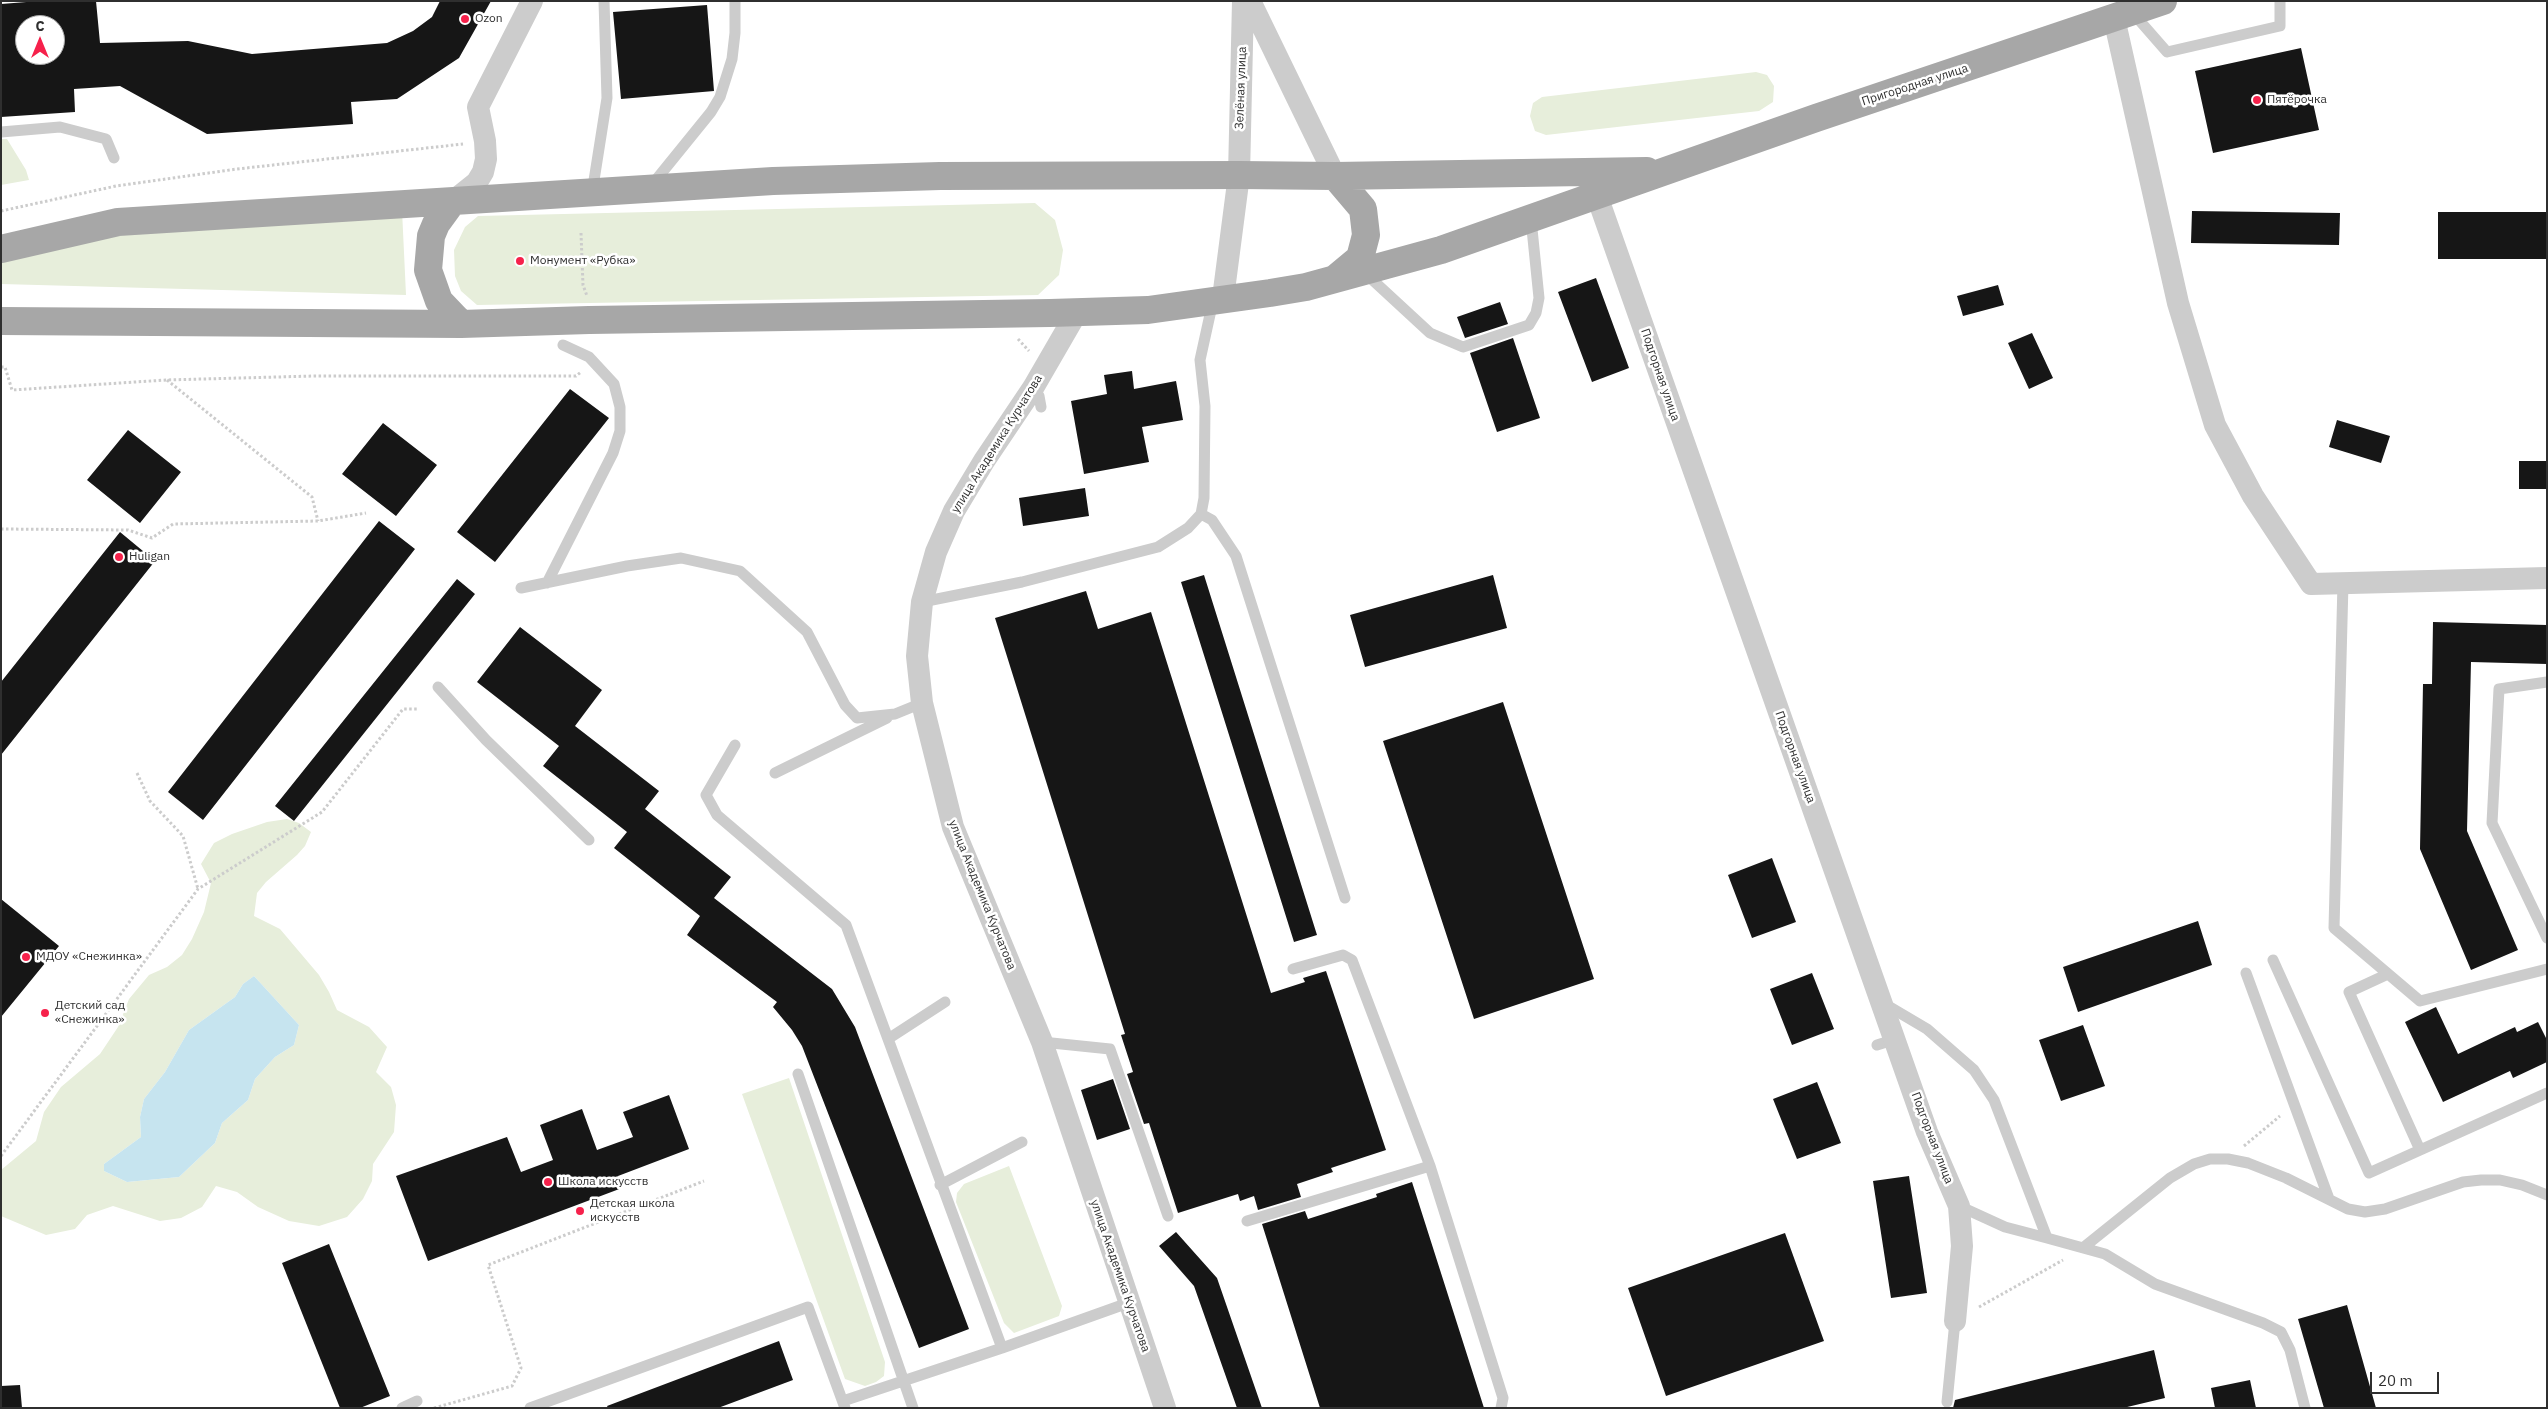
<!DOCTYPE html>
<html>
<head>
<meta charset="utf-8">
<style>
	body { margin:0 }
	#map { position:relative; width:2548px; height:1409px; overflow:hidden; background:#fff; font-family:"IBM Plex Sans",sans-serif }
	canvas { display:block }
	.frame { position:absolute; inset:0; border:2px solid #2f2f2f; pointer-events:none }
	.north { position:absolute; left:15px; top:15px; width:50px; height:50px; box-sizing:border-box; background:#fff; border:1px solid #acacac; border-radius:50%; rotate:0deg; font-size:14px; font-weight:700; line-height:20px; text-align:center; color:#2f2f2f }
	.north::after { content:''; display:block; margin:auto; width:18px; height:22px; background:#f6214b; clip-path:polygon(50% 0,100% 100%,50% 72%,0 100%) }
	.scale { position:absolute; left:2370px; top:1372px; width:69px; height:22px; box-sizing:border-box; border:2px solid #2f2f2f; border-top:0; padding-left:6px; font-size:15px; line-height:18px; white-space:nowrap; color:#2f2f2f; -webkit-text-stroke:4px #fff; paint-order:stroke }
</style>
</head>
<body>
<div id="map">
<canvas width="2548" height="1409"></canvas>
<div class="frame"></div>
<div class="north">С</div>
<div class="scale">20 m</div>
</div>
<script>
const ctx = document.querySelector('canvas').getContext('2d');
ctx.lineJoin = 'round';
function fill(path, color) { ctx.fillStyle = color; ctx.fill(path, 'evenodd'); }
const poly = rows => new Path2D(rows.map(r => 'M' + r).join(''));
function strokePath(path, color, width, dash) { ctx.strokeStyle = color; ctx.lineWidth = width; ctx.lineCap = dash ? 'butt' : 'round'; ctx.setLineDash(dash || []); ctx.stroke(path); }
function label(font, color, halo, rows, align = 'center') {
  ctx.font = font + ' "IBM Plex Sans",sans-serif'; ctx.lineWidth = 5; ctx.setLineDash([]); ctx.textBaseline = 'middle'; ctx.strokeStyle = halo; ctx.fillStyle = color; for (const [text, x, y, turn = 0] of rows) {
    ctx.save(); ctx.translate(x, y); ctx.rotate((+turn || 0) * Math.PI / 180); ctx.textAlign = isNaN(turn) ? turn : align; if (halo) ctx.strokeText(text, 0, 0); ctx.fillText(text, 0, 0); ctx.restore();
  }
}
const green = poly([
	[1756,72,1767,75,1774,86,1773,102,1759,111,1546,135,1535,131,1530,116,1533,103,1542,97],
	[1,139,7,139,26,170,29,180,1,185],
	[1035,203,1055,220,1063,250,1059,275,1038,295,477,305,461,291,455,276,454,250,465,227,478,216],
	[402,210,406,295,1,284,1,258,109,229],
	[287,819,299,823,311,832,305,846,297,855,266,882,257,893,254,916,280,929,319,975,329,992,337,1010,369,1027,387,1047,376,1072,391,1087,396,1105,394,1132,373,1164,372,1181,363,1199,347,1217,319,1226,289,1221,258,1207,237,1192,216,1186,202,1207,181,1218,160,1221,113,1206,87,1215,75,1229,46,1235,1,1216,1,1170,36,1141,44,1112,61,1087,100,1054,118,1027,129,999,149,975,167,967,182,955,192,939,204,912,211,883,201,864,214,843,232,834,267,822],
	[254,976,299,1025,294,1045,275,1057,255,1079,248,1100,222,1123,215,1143,179,1177,127,1182,104,1171,104,1164,141,1137,140,1117,144,1099,165,1072,189,1030,235,997,243,984],
	[789,1078,885,1362,884,1376,876,1382,865,1386,845,1379,742,1094],
	[1009,1166,1062,1306,1059,1316,1014,1333,1004,1323,956,1202,957,1193,964,1184]
]);
const water = poly([
	[254,976,299,1025,294,1045,275,1057,255,1079,248,1100,222,1123,215,1143,179,1177,127,1182,104,1171,104,1164,141,1137,140,1117,144,1099,165,1072,189,1030,235,997,243,984]
]);
const building = poly([
	[39,1,96,1,100,43,188,41,252,54,387,43,413,31,432,17,440,1,491,1,459,58,397,99,351,102,353,124,207,134,120,86,74,89,75,112,1,117,1,4],
	[25,25,55,25,55,55,25,55],
	[707,5,714,91,621,99,613,12],
	[2301,48,2319,130,2213,153,2195,71],
	[2192,211,2340,213,2339,245,2191,243],
	[2438,212,2547,212,2547,259,2438,259],
	[1596,278,1629,368,1592,382,1558,292],
	[1998,285,2004,305,1963,316,1957,296],
	[1500,302,1508,324,1465,338,1457,317],
	[2032,333,2053,378,2029,389,2008,343],
	[1513,338,1540,418,1497,432,1470,353],
	[1132,371,1134,389,1176,381,1183,420,1142,427,1149,462,1084,474,1071,401,1107,394,1104,375],
	[570,389,609,418,495,562,457,532],
	[2337,420,2390,436,2381,463,2329,447],
	[383,423,437,465,396,516,342,474],
	[128,430,181,472,140,523,87,480],
	[2519,461,2547,461,2547,489,2519,489],
	[1085,488,1089,516,1023,526,1019,498],
	[379,521,415,549,203,820,168,792],
	[120,532,155,561,1,755,1,682],
	[1204,575,1317,935,1294,942,1181,582],
	[1493,575,1507,628,1365,667,1350,615],
	[457,579,475,594,294,821,275,806],
	[1086,591,1098,629,1151,612,1271,993,1305,982,1303,978,1326,971,1386,1150,1331,1168,1333,1172,1297,1184,1301,1197,1258,1210,1254,1196,1240,1201,1238,1194,1178,1213,1149,1123,1144,1124,1127,1074,1133,1072,1121,1035,1125,1034,995,618],
	[2433,622,2547,625,2547,664,2471,662,2467,831,2518,950,2471,970,2420,849,2423,684,2432,684],
	[520,627,602,690,575,726,659,791,645,809,731,877,714,898,832,989,855,1027,969,1329,919,1348,802,1046,792,1030,773,1007,777,1002,687,935,700,916,614,848,627,832,543,766,559,746,477,682],
	[1503,702,1594,979,1474,1019,1383,741],
	[1772,858,1796,922,1752,938,1728,875],
	[1,899,59,946,1,1017],
	[2198,921,2212,965,2078,1012,2063,967],
	[1812,973,1834,1029,1792,1045,1770,989],
	[2436,1007,2458,1054,2515,1027,2517,1032,2538,1022,2547,1040,2547,1062,2513,1078,2510,1071,2443,1102,2405,1022],
	[2083,1025,2105,1086,2061,1101,2039,1040],
	[1113,1079,1130,1129,1097,1140,1081,1090],
	[1817,1082,1841,1143,1797,1159,1773,1099],
	[669,1095,689,1149,618,1176,622,1188,428,1261,396,1176,507,1137,521,1172,553,1160,540,1125,582,1109,597,1150,633,1137,623,1112],
	[1909,1176,1927,1293,1891,1298,1873,1181],
	[1412,1182,1484,1408,1320,1408,1262,1224,1305,1211,1308,1219,1377,1197,1376,1194],
	[1176,1232,1217,1278,1262,1408,1237,1408,1194,1286,1159,1246],
	[1785,1233,1824,1341,1666,1396,1628,1288],
	[329,1244,390,1396,360,1408,340,1408,282,1263],
	[2347,1305,2376,1408,2324,1408,2298,1319],
	[779,1341,793,1380,718,1408,608,1408,607,1406],
	[2154,1350,2165,1398,2123,1408,1953,1408,1955,1400],
	[2250,1380,2256,1408,2215,1408,2211,1388],
	[20,1385,22,1408,1,1408,1,1386]
]);
const path = poly([
	[1,211,116,186,237,169,463,144],
	[581,233,583,285,587,296],
	[1018,339,1029,351],
	[1,367,5,367,12,390,166,380,314,376,576,376,581,372],
	[167,380,312,497,318,521],
	[1,529,128,530,152,538,173,524,318,521,366,513],
	[137,773,150,801,183,836,198,889],
	[2244,1146,2280,1116],
	[1,1156,198,889,322,812,403,709,418,709],
	[1979,1307,2063,1260],
	[434,1408,512,1386,521,1368,488,1265,704,1181]
]);
const lane = poly([
	[2132,12,2167,52,2280,26,2280,1],
	[1,132,60,127,106,139,114,158],
	[651,186,711,112,720,97,732,59,735,33,735,1],
	[592,193,607,98,604,1],
	[1365,273,1430,333,1463,347,1529,325,1536,313,1539,298,1531,219],
	[1033,388,1039,396,1041,407],
	[1201,514,1212,520,1236,556,1345,898],
	[547,583,613,453,620,431,620,407,614,384,589,357,563,345],
	[2343,583,2334,928,2420,1001,2547,969],
	[521,588,627,566,681,558,740,571,807,632,845,705,857,718,895,714,922,703],
	[922,602,1022,582,1158,547,1188,528,1201,514,1204,498,1205,406,1200,360,1213,301],
	[2547,682,2499,689,2492,823,2547,938],
	[438,687,486,740,589,840],
	[735,745,706,795,717,815,846,925,1002,1348,1128,1303],
	[775,773,887,718],
	[2273,960,2369,1173,2547,1093],
	[1293,969,1343,955,1352,960,1430,1166,1503,1398,1501,1408],
	[2246,973,2329,1199],
	[2388,974,2349,992,2420,1150],
	[1883,1003,1927,1029,1974,1070,1994,1100,2047,1238,2005,1227,1959,1206],
	[888,1039,945,1002],
	[1042,1042,1110,1049,1168,1216],
	[1877,1045,1896,1039],
	[798,1074,913,1408],
	[940,1185,1022,1142],
	[1247,1221,1430,1166],
	[2047,1238,2105,1254,2155,1284,2263,1323,2281,1332,2290,1350,2305,1408],
	[2084,1247,2170,1178,2194,1164,2210,1159,2228,1159,2248,1163,2286,1178,2348,1209,2365,1212,2385,1209,2463,1182,2481,1180,2500,1180,2522,1185,2547,1195],
	[843,1401,1002,1348],
	[1947,1402,1955,1321],
	[402,1408,417,1401],
	[530,1408,808,1307,845,1408]
]);
const street = poly([
	[1250,1,1335,176],
	[2114,18,2178,303,2215,425,2253,496,2311,584,2547,578],
	[1597,196,1927,1132,1959,1206,1962,1246,1955,1321],
	[452,202,477,182,483,172,486,159,485,141,478,107,532,1],
	[1223,298,1239,175,1243,1],
	[1077,312,1033,388,984,461,954,511,936,552,922,602,917,656,922,703,953,827,1042,1042,1165,1408]
]);
const primary = poly([
	[1335,176,1363,209,1366,235,1360,258,1336,278],
	[452,202,436,224,431,236,428,270,439,301,461,324],
	[1,249,118,222,773,181,940,176,1239,175,1335,176,1647,171],
	[1,321,461,324,589,320,1050,313,1148,310,1270,293,1306,287,1441,250,1816,118,2163,1]
]);
const markers = [
	[465,19,5,"#f6214b"],
	[2257,100,5,"#f6214b"],
	[520,261,5,"#f6214b"],
	[119,557,5,"#f6214b"],
	[26,957,5,"#f6214b"],
	[45,1013,5,"#f6214b"],
	[548,1182,5,"#f6214b"],
	[580,1211,5,"#f6214b"]
];
const poiNames = [
	["Ozon",475,19],
	["Пятёрочка",2267,100],
	["Монумент «Рубка»",530,261],
	["Huligan",129,557],
	["МДОУ «Снежинка»",36,957],
	["Детский сад",55,1006],
	["«Снежинка»",55,1020],
	["Школа искусств",558,1182],
	["Детская школа",590,1204],
	["искусств",590,1218]
];
const streetNames = [
	["Пригородная улица",1915,85,-18],
	["Зелёная улица",1241,88,-88],
	["Подгорная улица",1660,375,71],
	["улица Академика Курчатова",997,444,-58],
	["Подгорная улица",1795,757,70],
	["улица Академика Курчатова",982,895,68],
	["Подгорная улица",1932,1138,69],
	["улица Академика Курчатова",1120,1276,71]
];
fill(green, '#e7eedb');
fill(water, '#c6e4ef');
fill(building, '#161616');
strokePath(path, '#ccc', 3, [2.5, 2.5]);
strokePath(lane, '#ccc', 11);
strokePath(street, '#ccc', 22);
strokePath(primary, '#a7a7a7', 28);
for (const [x, y, r, color] of markers) { const dot = new Path2D(); dot.arc(x, y, r, 0, 2 * Math.PI); ctx.fillStyle = color; ctx.fill(dot); strokePath(dot, '#fff', 2); }
label('12px', '#2f2f2f', '#fff', poiNames, 'left');
label('12px', '#2f2f2f', '#fff', streetNames);
</script>
</body>
</html>
